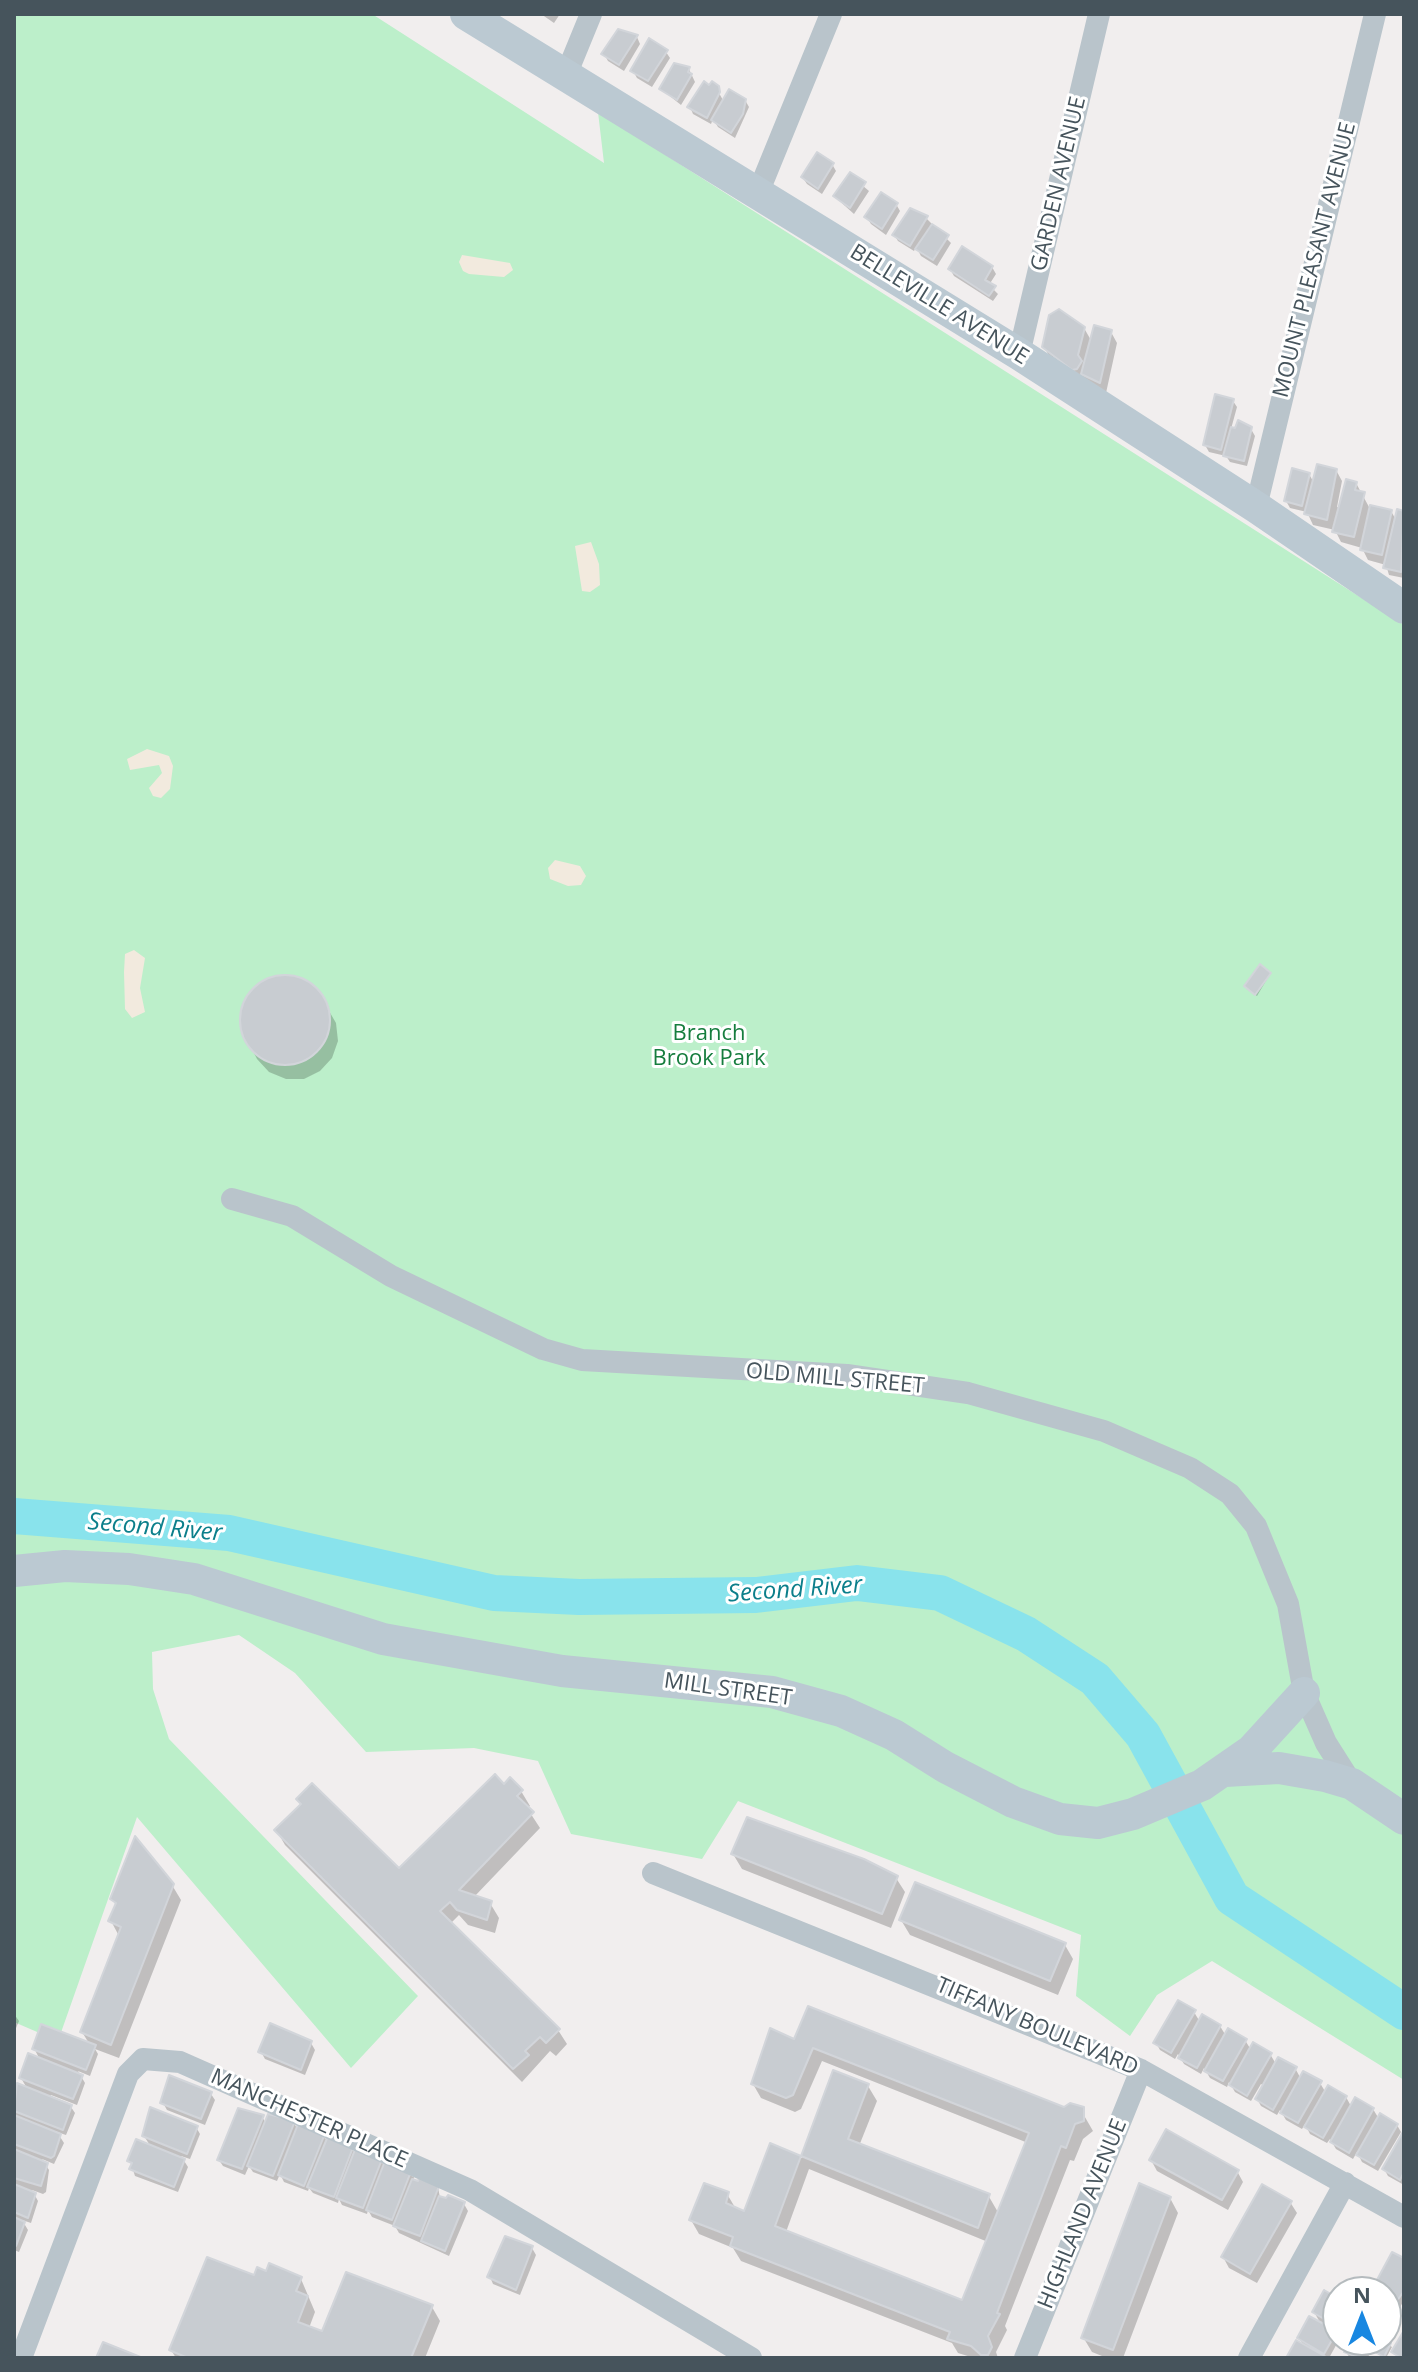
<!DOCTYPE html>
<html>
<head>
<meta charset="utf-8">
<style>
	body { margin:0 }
	#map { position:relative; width:1418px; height:2372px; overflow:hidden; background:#f1eeee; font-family:"Open Sans",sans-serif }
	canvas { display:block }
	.frame { position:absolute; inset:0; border:16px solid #46545c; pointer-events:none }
	.north { position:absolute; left:1322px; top:2276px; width:80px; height:80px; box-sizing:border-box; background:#fff; border:2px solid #b5bbbe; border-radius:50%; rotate:0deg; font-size:22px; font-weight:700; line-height:32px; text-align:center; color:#46545c }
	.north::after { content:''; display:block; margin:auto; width:28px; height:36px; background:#1887e1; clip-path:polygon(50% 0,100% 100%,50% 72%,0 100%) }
</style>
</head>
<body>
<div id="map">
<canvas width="1418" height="2372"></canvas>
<div class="frame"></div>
<div class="north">N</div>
</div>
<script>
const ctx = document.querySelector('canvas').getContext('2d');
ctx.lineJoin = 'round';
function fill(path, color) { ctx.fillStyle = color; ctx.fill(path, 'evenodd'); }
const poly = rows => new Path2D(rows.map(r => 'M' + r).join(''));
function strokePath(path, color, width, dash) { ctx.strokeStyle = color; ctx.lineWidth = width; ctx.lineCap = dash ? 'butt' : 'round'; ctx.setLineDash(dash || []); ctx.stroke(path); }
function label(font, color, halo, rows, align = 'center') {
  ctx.font = font + ' "Open Sans",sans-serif'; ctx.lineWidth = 6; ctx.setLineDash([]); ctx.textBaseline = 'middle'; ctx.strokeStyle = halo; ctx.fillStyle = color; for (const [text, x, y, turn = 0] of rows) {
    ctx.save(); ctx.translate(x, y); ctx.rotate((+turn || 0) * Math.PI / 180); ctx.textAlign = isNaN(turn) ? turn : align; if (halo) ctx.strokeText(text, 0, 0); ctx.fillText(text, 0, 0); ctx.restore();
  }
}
const green = poly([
	[14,14,372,14,604,163,598,112,1404,625,1404,2080,1212,1961,1157,1995,1130,2036,1076,1996,1081,1935,738,1801,702,1859,571,1834,538,1761,474,1748,366,1752,295,1673,239,1635,152,1652,153,1689,169,1739,418,1996,351,2068,137,1817,58,2041,14,2022]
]);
const sand = poly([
	[462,255,510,263,513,270,504,277,469,274,463,271,459,262],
	[591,542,599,564,600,585,590,592,582,591,575,546],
	[147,749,169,756,173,766,170,789,161,798,153,796,149,788,162,773,159,765,130,770,127,759],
	[555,860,580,866,586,876,581,885,568,886,550,879,548,868],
	[134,950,145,958,140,988,145,1012,132,1018,125,1009,124,972,125,954]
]);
const shadow = poly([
	[541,14,560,14,554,23],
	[637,37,640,44,624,71,608,61,604,54],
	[666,52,670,58,652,87,637,78,633,71],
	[689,69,695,82,681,105,661,89],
	[719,93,724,102,745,100,749,107,735,138,718,127,713,119,711,124,693,114,690,107],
	[832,164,836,171,822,194,807,184,803,178],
	[850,175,869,191,854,214,835,197],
	[896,204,900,211,886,235,871,224,867,218],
	[926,218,951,243,937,266,921,256,916,247,914,251,898,241,894,235],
	[992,267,996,274,989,285,998,294,993,301,954,276,950,269],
	[1084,328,1092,342,1111,332,1117,343,1106,393,1050,358,1044,346],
	[1233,401,1237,407,1231,429,1251,429,1255,436,1247,466,1230,462,1226,456,1209,452,1205,445],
	[1336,470,1342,481,1337,507,1341,508,1356,483,1369,507,1391,511,1396,520,1398,511,1404,513,1404,578,1389,575,1386,565,1368,560,1362,548,1341,542,1335,530,1313,525,1307,512,1290,508,1286,501,1309,474,1314,483],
	[1270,974,1257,996,1248,989,1246,986],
	[286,977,304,981,318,992,336,1023,338,1041,332,1058,320,1071,304,1079,286,1079,269,1072,257,1059,242,1029,242,1013,247,998,257,986,271,979],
	[504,1787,521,1791,530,1806,527,1808,540,1828,474,1897,490,1903,499,1918,495,1933,468,1925,459,1915,450,1924,558,2030,567,2044,556,2056,550,2051,522,2082,285,1845,277,1831,399,1871],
	[733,1854,896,1878,905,1892,891,1928,742,1869],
	[172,1885,181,1900,119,2058,95,2049,98,2054,90,2076,78,2071,85,2083,77,2105,51,2095,49,2098,71,2107,75,2113,66,2135,57,2132,64,2143,54,2164,42,2159,49,2170,46,2192,43,2194,32,2190,38,2201,31,2223,22,2220,28,2230,19,2252,14,2250,14,2098,18,2086,28,2090,21,2078,40,2060,34,2048,90,2045,82,2032,119,1936,111,1921,117,1907,112,1899],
	[901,1920,1065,1945,1073,1959,1058,1995,910,1935],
	[1194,2012,1200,2022,1220,2026,1226,2036,1245,2040,1251,2050,1270,2054,1276,2064,1295,2068,1301,2079,1320,2083,1326,2093,1346,2097,1352,2108,1373,2109,1379,2119,1397,2125,1401,2132,1378,2171,1362,2162,1357,2152,1353,2159,1336,2149,1330,2139,1327,2143,1310,2134,1305,2124,1302,2129,1286,2120,1280,2110,1277,2115,1261,2106,1257,2099,1264,2086,1261,2084,1251,2101,1235,2092,1229,2082,1227,2087,1210,2078,1204,2068,1201,2074,1184,2064,1178,2054,1175,2059,1160,2050,1156,2043],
	[14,2014,19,2021,14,2033],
	[795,2042,1064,2109,1078,2105,1093,2131,1083,2139,1074,2161,1070,2160,1005,2326,1007,2330,996,2352,998,2358,974,2358,958,2353,952,2343,741,2261,733,2248,699,2234,691,2220,727,2194,736,2209,745,2214,772,2146,802,2158,834,2073,868,2086,877,2101,859,2146,988,2195,999,2214,1028,2143,822,2061,801,2109,795,2112,761,2098,753,2084],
	[809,2169,988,2242,964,2302,786,2232],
	[311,2043,315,2050,305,2075,265,2059,261,2052],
	[211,2094,215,2100,205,2125,167,2110,163,2103],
	[247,2110,262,2117,266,2123,294,2123,298,2130,299,2127,414,2177,413,2181,438,2187,440,2198,464,2204,468,2211,449,2256,399,2233,395,2226,372,2217,368,2210,367,2214,342,2205,339,2199,338,2203,313,2193,309,2188,308,2191,284,2182,280,2174,277,2181,253,2172,249,2166,245,2175,223,2166,219,2160],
	[196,2127,200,2134,190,2159,181,2156,188,2167,178,2192,135,2176,130,2161,151,2147,144,2136],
	[1404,2134,1404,2185,1388,2176,1384,2169],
	[1151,2160,1237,2171,1243,2182,1228,2210,1157,2171],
	[1170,2198,1178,2213,1123,2358,1107,2358,1092,2352,1083,2337],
	[1290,2202,1297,2213,1257,2283,1229,2268,1223,2257],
	[532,2248,536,2255,520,2295,493,2284,490,2277],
	[1404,2260,1404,2300,1398,2311,1402,2315,1396,2329,1386,2324,1390,2305,1386,2303,1386,2292,1373,2291],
	[255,2277,301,2279,315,2312,309,2328,323,2334,432,2307,440,2321,425,2358,176,2358,171,2350],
	[1338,2302,1338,2330,1332,2327,1339,2340,1329,2358,1288,2358,1304,2346,1299,2338,1321,2324,1314,2312],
	[1353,2340,1381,2340,1392,2347,1386,2358,1372,2351,1367,2358,1350,2358,1346,2352]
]);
const river = poly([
	[14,1516,229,1533,494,1593,579,1597,756,1595,857,1583,940,1593,1026,1634,1095,1679,1143,1735,1232,1898,1404,2012]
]);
const building = poly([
	[618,29,638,35,619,65,601,54,618,29],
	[649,38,668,50,648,81,630,71,649,38],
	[674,63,690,67,688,72,692,74,677,100,659,89,674,63],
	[704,81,709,85,712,81,719,86,720,92,707,118,687,107,704,81],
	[729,89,746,99,743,114,731,133,711,120,729,89],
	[817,152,834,163,818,189,801,177,817,152],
	[850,172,866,182,850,208,833,196,850,172],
	[881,192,898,203,882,229,864,217,881,192],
	[910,208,928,216,910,246,892,235,910,208],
	[932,224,949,235,933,260,915,249,932,224],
	[962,246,993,266,985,280,996,286,989,296,948,269,962,246],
	[1059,309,1085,327,1078,355,1082,361,1077,369,1072,370,1042,347,1049,315,1059,309],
	[1094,325,1112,330,1100,383,1081,374,1094,325],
	[1215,394,1234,399,1221,450,1203,445,1215,394],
	[1238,420,1252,427,1244,461,1223,456,1231,427,1235,428,1238,420],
	[1317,464,1337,469,1327,520,1304,514,1317,464],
	[1292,468,1310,473,1302,506,1284,501,1292,468],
	[1346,479,1357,482,1355,490,1365,492,1354,537,1332,532,1346,479],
	[1370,505,1392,510,1382,555,1360,550,1370,505],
	[1397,509,1404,511,1401,572,1383,568,1397,509],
	[1260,964,1271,973,1255,995,1244,986,1260,964],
	'240 1020a45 45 0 1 1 90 0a45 45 0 1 1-90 0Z',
	[495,1774,504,1784,510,1777,523,1790,517,1796,534,1812,459,1890,492,1901,487,1920,457,1910,450,1902,440,1911,560,2029,546,2043,540,2037,525,2051,529,2055,513,2069,274,1830,301,1804,296,1799,312,1783,399,1868,495,1774],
	[747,1817,864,1859,898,1876,882,1914,731,1854,747,1817],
	[135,1836,174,1884,111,2045,80,2032,121,1927,108,1921,116,1903,110,1899,135,1836],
	[915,1882,1066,1943,1050,1981,899,1920,915,1882],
	[1178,2000,1196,2010,1171,2053,1153,2043,1178,2000],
	[808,2006,1064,2107,1070,2103,1084,2107,1084,2121,1075,2124,1066,2148,1061,2146,997,2313,1000,2314,988,2336,992,2347,988,2355,981,2355,971,2346,947,2339,950,2332,730,2246,733,2237,689,2220,704,2183,729,2192,726,2203,744,2211,770,2143,801,2156,775,2226,962,2300,1029,2133,813,2048,793,2095,786,2098,751,2084,770,2028,794,2039,808,2006],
	[1202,2014,1221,2025,1197,2068,1178,2058,1202,2014],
	[270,2023,312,2041,301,2070,258,2052,270,2023],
	[41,2024,96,2045,86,2070,32,2049,41,2024],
	[1228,2028,1247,2039,1223,2081,1204,2071,1228,2028],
	[1253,2042,1272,2053,1247,2096,1229,2085,1253,2042],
	[28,2053,83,2075,73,2099,19,2078,28,2053],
	[1278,2057,1297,2067,1273,2110,1255,2099,1278,2057],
	[833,2070,869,2084,848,2139,990,2194,978,2228,801,2156,833,2070],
	[1303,2071,1322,2081,1298,2123,1280,2113,1303,2071],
	[169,2075,212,2092,201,2119,160,2103,169,2075],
	[17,2083,72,2105,63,2130,14,2111,17,2083],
	[1328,2085,1347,2096,1323,2138,1304,2127,1328,2085],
	[1355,2097,1374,2108,1349,2153,1330,2142,1355,2097],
	[150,2107,198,2126,187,2154,142,2136,150,2107],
	[238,2108,264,2115,242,2169,217,2160,238,2108],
	[1380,2113,1398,2124,1374,2165,1356,2155,1380,2113],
	[268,2114,295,2121,273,2176,247,2166,268,2114],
	[14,2115,61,2134,54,2156,51,2158,14,2144,14,2115],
	[298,2124,326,2131,304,2186,278,2175,298,2124],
	[1166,2129,1239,2170,1222,2200,1149,2160,1166,2129],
	[1404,2130,1404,2172,1400,2180,1382,2169,1404,2130],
	[328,2136,355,2142,334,2197,307,2187,328,2136],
	[136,2139,185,2159,174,2187,129,2169,132,2163,127,2161,136,2139],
	[356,2147,384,2154,363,2208,336,2198,356,2147],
	[14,2149,48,2163,41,2186,14,2178,14,2149],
	[385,2161,412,2169,392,2220,366,2210,385,2161],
	[419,2178,439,2186,420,2236,393,2226,412,2179,418,2181,419,2178],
	[1139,2183,1171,2197,1113,2350,1081,2338,1139,2183],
	[14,2184,36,2193,28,2218,14,2212,14,2184],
	[1262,2184,1292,2201,1250,2274,1221,2257,1262,2184],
	[448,2195,465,2202,445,2251,421,2241,439,2196,446,2198,448,2195],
	[14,2217,25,2222,16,2246,14,2246,14,2217],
	[505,2236,533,2246,516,2290,487,2277,505,2236],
	[1392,2252,1404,2258,1404,2291,1394,2305,1386,2300,1386,2292,1371,2291,1392,2252],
	[207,2257,254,2275,257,2267,266,2271,269,2263,302,2277,296,2291,308,2296,298,2322,322,2331,346,2272,433,2305,411,2358,188,2358,169,2350,207,2257],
	[1324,2290,1338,2298,1338,2327,1312,2312,1324,2290],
	[1389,2304,1402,2311,1394,2327,1386,2323,1389,2304],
	[1309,2316,1337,2331,1324,2354,1297,2338,1309,2316],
	[1403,2332,1404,2358,1401,2358,1391,2352,1403,2332],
	[1296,2340,1328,2358,1286,2358,1296,2340],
	[1351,2340,1370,2340,1360,2358,1344,2352,1351,2340],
	[1370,2340,1391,2343,1384,2357,1366,2347,1370,2340],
	[103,2342,143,2358,96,2358,103,2342]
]);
const street = poly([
	[566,75,591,14],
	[758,193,831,14],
	[1019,354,1099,14],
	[1256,507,1375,14],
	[232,1199,292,1216,391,1276,543,1349,582,1360,847,1375,968,1393,1104,1431,1190,1468,1230,1494,1256,1526,1288,1604,1304,1693,1326,1743,1352,1784],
	[653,1873,1141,2070,1404,2217],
	[21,2358,128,2074,143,2059,180,2062,470,2190,751,2358],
	[1025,2358,1141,2070],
	[1249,2358,1345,2183]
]);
const secondary = poly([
	[466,14,1019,354,1256,507,1404,608],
	[14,1571,65,1566,129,1569,194,1579,383,1639,562,1671,772,1692,841,1711,894,1735,945,1767,1013,1802,1060,1819,1098,1823,1133,1814,1202,1785,1251,1751,1304,1693],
	[1225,1771,1279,1768,1325,1776,1352,1784,1404,1819]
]);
const streetNames = [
	["GARDEN AVENUE",1059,184,-77],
	["MOUNT PLEASANT AVENUE",1315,260,-76],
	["BELLEVILLE AVENUE",939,305,32],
	["OLD MILL STREET",835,1379,5],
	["MILL STREET",728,1690,8],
	["TIFFANY BOULEVARD",1037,2027,23],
	["MANCHESTER PLACE",309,2119,24],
	["HIGHLAND AVENUE",1083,2214,-68]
];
const parkNames = [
	["Branch",709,1034],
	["Brook Park",709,1059]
];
const waterNames = [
	["Second River",155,1528,5],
	["Second River",795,1590,-4]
];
fill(green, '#bcefca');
fill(sand, '#f2eade');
fill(shadow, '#0003');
strokePath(river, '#89e3ec', 36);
fill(building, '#c8ccd1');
strokePath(building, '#d2d5da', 2);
strokePath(street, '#b9c4cb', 22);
strokePath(secondary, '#bbc9d2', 32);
label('22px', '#46545c', '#fff', streetNames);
label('22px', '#167d3e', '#fff', parkNames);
label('italic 24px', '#0c7f8b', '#fff', waterNames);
</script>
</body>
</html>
